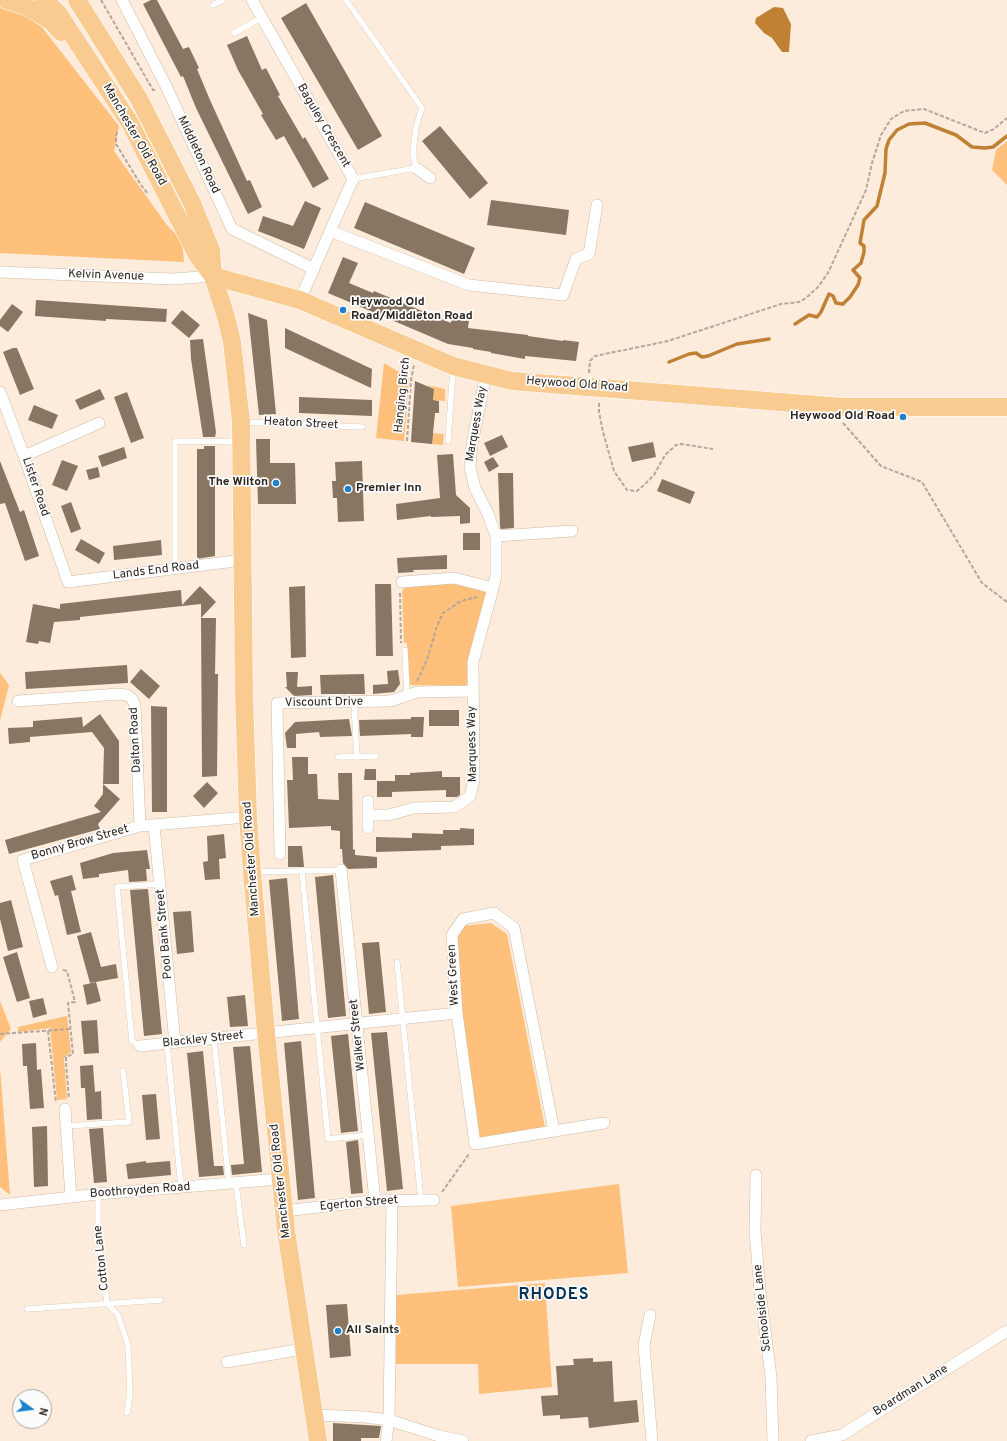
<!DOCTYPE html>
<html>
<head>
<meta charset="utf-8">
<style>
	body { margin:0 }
	#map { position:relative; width:1007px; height:1441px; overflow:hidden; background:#fdecdb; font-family:Overpass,sans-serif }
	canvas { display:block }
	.north { position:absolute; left:12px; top:1389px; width:40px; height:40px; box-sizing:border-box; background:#fcfcfc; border:1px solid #a9a6a3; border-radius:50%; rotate:104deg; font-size:11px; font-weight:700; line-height:16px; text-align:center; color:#2d251d }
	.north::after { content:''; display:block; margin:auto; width:14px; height:18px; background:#1f81cc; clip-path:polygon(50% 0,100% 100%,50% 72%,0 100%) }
</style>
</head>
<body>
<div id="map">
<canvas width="1007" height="1441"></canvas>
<div class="north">N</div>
</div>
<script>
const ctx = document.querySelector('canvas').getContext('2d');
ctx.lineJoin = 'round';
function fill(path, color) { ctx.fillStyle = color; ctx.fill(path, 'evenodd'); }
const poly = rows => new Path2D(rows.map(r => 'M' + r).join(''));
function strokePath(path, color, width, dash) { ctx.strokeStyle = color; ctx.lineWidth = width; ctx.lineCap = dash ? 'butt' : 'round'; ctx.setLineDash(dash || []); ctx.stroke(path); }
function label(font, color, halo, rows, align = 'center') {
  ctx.font = font + ' Overpass,sans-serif'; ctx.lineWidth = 3.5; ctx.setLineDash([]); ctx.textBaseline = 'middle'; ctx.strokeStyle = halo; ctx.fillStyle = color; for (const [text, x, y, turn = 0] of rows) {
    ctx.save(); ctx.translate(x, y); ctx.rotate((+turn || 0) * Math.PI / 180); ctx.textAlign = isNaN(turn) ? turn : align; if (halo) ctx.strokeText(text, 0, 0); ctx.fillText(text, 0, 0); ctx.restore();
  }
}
const green = poly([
	[0,5,13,7,41,26,119,126,114,151,166,224,182,241,184,262,0,253],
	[1007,141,1007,185,992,170,996,150],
	[384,363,409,378,404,441,376,438],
	[427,385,445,389,445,401,433,400,434,389],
	[427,433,444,434,443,445,432,444],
	[456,582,490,591,474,635,468,661,467,686,410,685,407,643,404,643,402,591,405,586],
	[0,673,9,685,0,721],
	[491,923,507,934,545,1127,476,1138,453,942,461,926],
	[0,1001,11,1029,0,1042],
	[67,1016,71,1052,64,1058,67,1099,57,1100,50,1028,18,1032,18,1027],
	[0,1067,10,1195,0,1187],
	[619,1184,628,1273,458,1287,451,1206],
	[545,1283,552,1387,479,1394,478,1364,396,1364,396,1295]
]);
const water = poly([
	[774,7,783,8,791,24,789,52,782,52,772,38,764,33,755,23,756,18]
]);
const stream = poly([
	[795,324,809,315,817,317,821,312,829,294,833,296,836,303,843,304,850,297,858,285,860,278,853,270,861,263,864,252,864,246,860,243,864,220,877,206,885,173,886,149,889,140,897,130,909,124,925,123,956,135,972,147,985,148,993,147,1007,136],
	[669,362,689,354,696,353,702,357,708,356,737,344,769,339]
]);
const building = poly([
	[151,0,157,0,183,49,189,47,199,68,197,69,210,100,247,181,250,180,262,207,248,214,196,108,183,76,181,77,143,4],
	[306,3,382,136,358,150,281,18],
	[247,36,262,70,266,68,280,95,278,96,303,139,305,137,329,179,313,188,284,136,276,140,261,115,263,114,238,70,227,45],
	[440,126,488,183,470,199,422,141],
	[491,200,569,210,566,235,487,225],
	[305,201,321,208,304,249,258,231,263,216,293,226],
	[365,202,475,248,464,274,354,228],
	[343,257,358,263,349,283,373,293,374,291,451,323,451,319,469,321,468,328,528,335,528,336,563,341,563,340,579,342,576,361,525,356,525,359,491,353,491,352,473,349,473,348,448,344,328,293],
	[36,300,167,309,166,322,106,319,106,321,35,316],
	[12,304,23,312,8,332,0,326,0,320],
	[182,310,200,325,189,338,171,323],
	[248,313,267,320,276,414,259,415],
	[285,328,372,369,371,388,285,348],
	[203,339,216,432,215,437,203,437,191,359,190,340],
	[13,348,17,348,34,389,20,395,3,352],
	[415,381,434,389,433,400,439,401,439,413,435,413,432,444,411,442],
	[100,389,105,399,80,410,75,400],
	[127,392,144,438,131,443,114,397],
	[299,397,372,400,372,416,299,413],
	[34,405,58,415,52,429,28,420],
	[502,435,508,447,490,456,484,443],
	[256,439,270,439,270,463,295,463,296,504,258,504],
	[653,442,656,457,632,462,628,447],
	[204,446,215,446,215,556,197,559,197,449,204,449],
	[124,447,127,458,102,467,98,456],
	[453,454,456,495,470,508,470,523,460,524,460,516,431,517,431,516,397,520,396,504,440,498,437,455],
	[493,457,499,466,489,472,484,462],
	[62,460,78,466,67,491,52,485],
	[0,461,20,512,24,510,39,556,25,561,5,503,0,504],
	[362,461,364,521,338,522,337,498,333,498,332,481,336,481,335,462],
	[98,467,100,477,89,480,86,470],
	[498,473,513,473,514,528,501,529,500,527],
	[662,479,695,492,690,504,657,491],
	[71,502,81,529,71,533,61,506],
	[463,533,480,533,480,550,463,550],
	[81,539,105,553,99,564,75,550],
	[161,540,162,555,114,560,113,546],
	[447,555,447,569,413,570,414,572,398,573,397,558],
	[375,584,391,584,393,656,376,656],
	[200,586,216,602,201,618,201,604,80,617,80,620,54,622,50,643,39,641,38,644,26,642,33,604,60,609,60,604,181,590,182,605],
	[305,586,306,657,291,658,289,587],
	[201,618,216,618,215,674,218,674,217,776,202,777],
	[127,665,128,683,26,689,25,672],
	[141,669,160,686,149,699,130,682],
	[398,670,400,684,394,692,373,694,373,685,388,684,387,671],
	[286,672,298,672,297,687,312,686,312,695,294,696,285,687,287,687],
	[364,674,365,694,321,694,320,675],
	[151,706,167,707,167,812,152,812],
	[429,710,459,710,459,726,429,726],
	[100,714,119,741,119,784,103,784,104,748,92,732,30,737,30,742,9,744,8,728,33,727,33,721,82,717,83,727],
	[411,717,424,717,423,737,411,737,411,734,360,736,359,720,411,719],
	[349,719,352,736,320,737,319,732,296,734,296,748,287,748,285,733,295,722],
	[292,757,308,757,308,774,317,774,318,799,339,800,338,773,352,773,353,850,355,849,355,855,377,857,377,868,348,869,343,863,342,849,340,849,340,831,331,830,331,826,289,828,287,780,293,780],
	[365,769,376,769,376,780,364,780],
	[442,771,442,777,460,777,460,795,457,797,446,797,446,790,392,792,392,797,377,797,377,781,395,781,395,775,410,775,410,773],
	[207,782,218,793,204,808,193,796],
	[103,784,120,799,98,824,100,829,9,854,5,840,101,812,94,806,103,794],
	[460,828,474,829,474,845,441,846,441,850,376,852,376,837,412,838,412,833,443,834,443,830,460,830],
	[224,834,226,858,219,859,220,879,205,880,203,862,208,861,207,836],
	[288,846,302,846,304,867,288,867],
	[147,850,150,869,146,869,147,881,129,882,128,870,99,874,99,877,83,879,80,863,113,853],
	[72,875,76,890,71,891,81,932,67,935,58,895,55,896,50,881],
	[333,875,346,1016,328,1018,315,877],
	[287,878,299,1019,282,1021,269,880],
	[148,889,162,1034,144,1036,130,890],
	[11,900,23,947,8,951,0,919,0,903],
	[191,911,194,952,177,954,173,912],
	[91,932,101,967,116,964,118,978,90,983,77,936],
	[379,942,386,1012,369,1014,362,943],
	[17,952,30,998,17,1002,3,957],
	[96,982,101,1001,87,1005,83,985],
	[245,995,248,1026,230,1027,227,997],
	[43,998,47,1014,33,1018,29,1001],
	[97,1020,99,1053,84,1054,81,1021],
	[387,1032,403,1189,387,1191,371,1033],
	[348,1034,358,1131,341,1133,331,1036],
	[301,1041,315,1198,298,1200,284,1043],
	[36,1043,37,1070,41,1069,44,1108,30,1109,27,1066,23,1066,22,1044],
	[250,1046,262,1172,232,1175,231,1165,244,1164,233,1047],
	[203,1051,214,1166,223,1166,224,1175,199,1177,187,1053],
	[93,1065,95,1092,101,1091,102,1119,87,1120,85,1088,81,1088,80,1066],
	[156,1094,160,1139,146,1140,142,1095],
	[47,1126,48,1186,34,1187,32,1127],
	[103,1128,107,1182,94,1183,89,1129],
	[358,1140,363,1193,351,1194,346,1142],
	[146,1161,146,1163,170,1161,171,1175,128,1179,126,1164],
	[347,1304,351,1356,330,1358,326,1305],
	[593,1358,593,1362,612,1361,614,1402,637,1400,639,1422,589,1428,588,1417,560,1419,560,1415,543,1416,541,1396,558,1395,556,1366,574,1365,573,1359],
	[333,1423,381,1426,379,1438,361,1438,361,1441,333,1441]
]);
const path = poly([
	[101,0,153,90,156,90],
	[117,132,116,136,116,144,141,185,148,194],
	[589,373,590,361,595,356,668,341,781,304,799,302,806,298,818,287,828,273,866,190,872,163,881,135,891,119,904,111,924,109,985,133,994,129,1007,118],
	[599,403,599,412,603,432,614,471,627,490,637,491,644,485,654,475,665,455,676,445,682,444,713,449],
	[843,423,881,466,922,482,982,583,1007,602],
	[407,441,411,380,414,365],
	[400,593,401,643],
	[417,681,427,660,437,626,443,613,461,601,477,597],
	[63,970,67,971,75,1002,68,1003,73,1054,66,1057,66,1063,69,1099],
	[48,1031,56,1103],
	[0,1034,70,1029],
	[442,1192,469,1154]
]);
const lane = poly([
	[346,0,422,108,416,127,413,153,416,168,353,179],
	[213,5,223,0],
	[234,33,261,18],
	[243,422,362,427],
	[448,441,453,368],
	[175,569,175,441,240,442],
	[405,650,407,695],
	[354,703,357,757],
	[338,757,376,756],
	[302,871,328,1139,368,1135],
	[254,872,341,870],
	[397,962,421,1200],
	[214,1039,229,1184],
	[167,1043,181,1187],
	[140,1046,132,1041,117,887,160,884],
	[66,1126,129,1122,123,1071],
	[236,1184,244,1245],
	[98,1194,98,1232,107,1303,118,1315,128,1345,130,1393,127,1413],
	[27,1309,161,1300]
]);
const street = poly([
	[122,0,166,86,232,229,314,269],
	[252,0,353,179,300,300],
	[416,168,430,178],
	[330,231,469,285,563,295,576,259,589,254,597,205],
	[0,272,173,279,213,276],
	[0,392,24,456,68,582,243,560],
	[24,456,99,423],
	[496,536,572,531],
	[402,582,454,578,493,588,496,576,496,536,488,514,475,488,470,467,472,444,486,374],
	[18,701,119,694,127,695,132,699,135,705,140,826],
	[368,801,368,828],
	[368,815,389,815,414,808,454,807,462,802,470,796,474,780,473,662,493,588],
	[154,825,175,1043],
	[280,854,277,703,390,701,418,692,472,691],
	[341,870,375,1201],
	[52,967,23,860,140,826,248,817],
	[140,1046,457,1013],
	[65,1109,71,1197],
	[554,1131,475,1144,457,1013,452,935,463,919,494,913,514,928,554,1131,604,1123],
	[756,1175,755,1231,760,1291,771,1377,773,1441],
	[0,1205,98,1194,280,1179],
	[284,1211,371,1201,434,1200],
	[650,1315,644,1345,652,1441],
	[227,1362,303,1349],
	[315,1415,365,1417,389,1420,439,1436,463,1441],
	[386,1441,389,1420,392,1200],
	[811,1441,842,1435,1007,1331]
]);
const primary = poly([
	[6,0,25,6,38,13,52,22,61,32],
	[44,0,58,13,130,123,197,255,213,276],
	[77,0,139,99,192,203,211,250,213,276,226,317,232,342,241,422,244,694,248,817,252,872,266,1033,286,1230,318,1441],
	[213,276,300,300,453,366,512,381,844,407,1007,407]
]);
const markers = [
	[343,310,4,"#1f81cc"],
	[903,417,4,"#1f81cc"],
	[276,483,4,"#1f81cc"],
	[348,489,4,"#1f81cc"],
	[338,1331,4,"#1f81cc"]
];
const streetNames = [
	["Baguley Crescent",323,126,60],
	["Manchester Old Road",134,135,60],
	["Middleton Road",198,155,65],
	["Kelvin Avenue",106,276,2],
	["Heywood Old Road",577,385,4],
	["Hanging Birch",403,395,-84],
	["Heaton Street",301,424,3],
	["Marquess Way",477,424,-80],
	["Lister Road",35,487,71],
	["Lands End Road",156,571,-7],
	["Viscount Drive",324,703,-1],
	["Dalton Road",136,740,-93],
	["Marquess Way",473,744,-91],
	["Bonny Brow Street",80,843,-16],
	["Manchester Old Road",252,859,-94],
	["Pool Bank Street",165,934,-95],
	["West Green",454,975,-93],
	["Walker Street",358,1035,-96],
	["Blackley Street",203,1040,-6],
	["Manchester Old Road",281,1181,-96],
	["Boothroyden Road",140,1191,-4],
	["Egerton Street",359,1204,-5],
	["Cotton Lane",102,1258,-96],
	["Schoolside Lane",763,1308,-96],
	["Boardman Lane",911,1391,-32]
];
const poiNames = [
	["Heywood Old",351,303],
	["Road/Middleton Road",351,317],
	["Heywood Old Road",895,417,"right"],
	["The Wilton",268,483,"right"],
	["Premier Inn",356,489],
	["All Saints",346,1331]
];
const districtNames = [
	["RHODES",554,1296]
];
fill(green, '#fec07b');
fill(water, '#c18134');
strokePath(stream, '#c18134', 3.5);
fill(building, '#887662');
strokePath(lane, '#cfbba6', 6);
strokePath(street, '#cfbba6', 12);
strokePath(primary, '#fff', 19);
strokePath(path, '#b5a799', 2, [4, 2]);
strokePath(lane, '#fff', 5.5);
strokePath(street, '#fff', 11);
strokePath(primary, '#facb91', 18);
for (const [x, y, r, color] of markers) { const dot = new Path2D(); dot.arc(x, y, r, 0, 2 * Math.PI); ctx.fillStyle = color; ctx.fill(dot); strokePath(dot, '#fcfcfc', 1.5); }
label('12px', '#2d251d', '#fcfcfc', streetNames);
label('bold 12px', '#2d251d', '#fcfcfc', poiNames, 'left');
ctx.letterSpacing = '1px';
label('bold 16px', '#043357', '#fcfcfc', districtNames);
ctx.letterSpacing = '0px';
</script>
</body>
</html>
